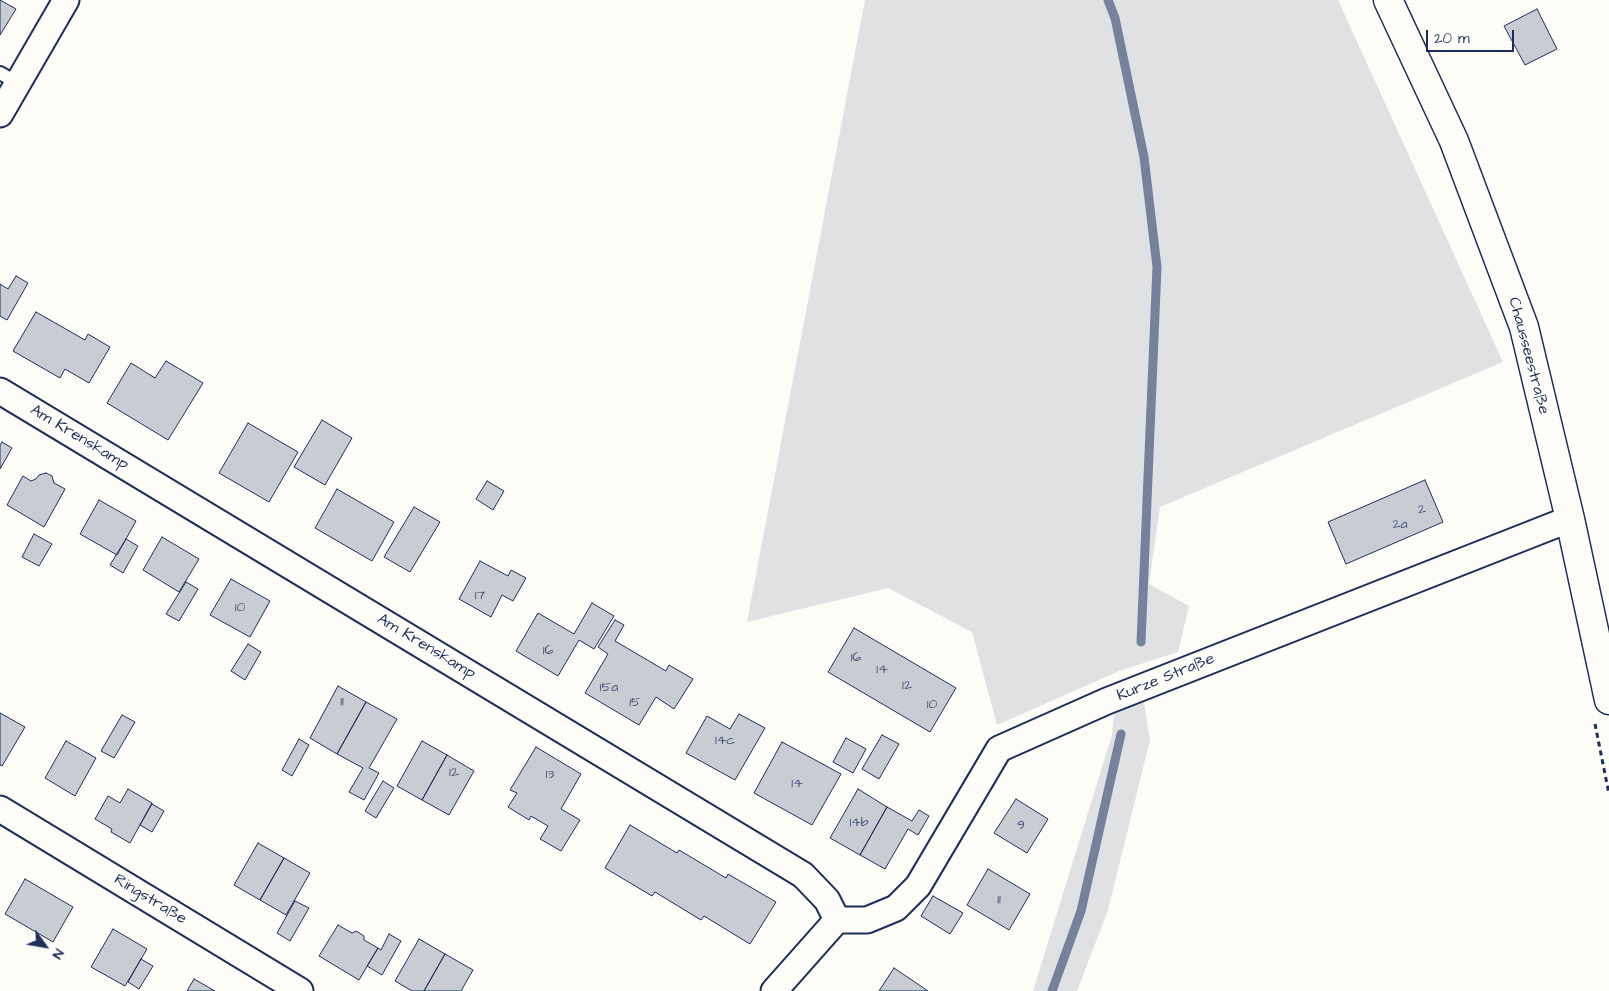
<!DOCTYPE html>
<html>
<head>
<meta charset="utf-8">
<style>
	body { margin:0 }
	#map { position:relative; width:1609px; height:991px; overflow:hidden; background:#fdfcf7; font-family:"Architects Daughter",sans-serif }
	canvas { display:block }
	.north { position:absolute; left:20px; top:921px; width:50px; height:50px; -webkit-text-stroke:4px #fdfcf7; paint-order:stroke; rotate:122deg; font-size:14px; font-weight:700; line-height:20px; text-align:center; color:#1b2f5e }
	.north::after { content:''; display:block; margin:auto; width:18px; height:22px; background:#1b2f5e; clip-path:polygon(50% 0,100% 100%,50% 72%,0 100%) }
	.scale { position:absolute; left:1426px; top:30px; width:88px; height:22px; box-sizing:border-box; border:2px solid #1b2f5e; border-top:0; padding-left:6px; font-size:15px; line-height:18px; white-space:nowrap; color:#1b2f5e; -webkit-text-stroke:4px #fdfcf7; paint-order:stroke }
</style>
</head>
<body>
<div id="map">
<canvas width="1609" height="991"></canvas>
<div class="north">N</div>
<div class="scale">20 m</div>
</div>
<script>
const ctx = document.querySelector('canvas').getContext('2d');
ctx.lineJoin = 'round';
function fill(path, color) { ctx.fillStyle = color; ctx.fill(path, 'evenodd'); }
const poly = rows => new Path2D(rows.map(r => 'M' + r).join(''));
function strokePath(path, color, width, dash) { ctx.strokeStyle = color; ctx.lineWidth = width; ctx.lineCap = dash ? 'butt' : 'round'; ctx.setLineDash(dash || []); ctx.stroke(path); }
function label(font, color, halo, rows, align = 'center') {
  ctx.font = font + ' "Architects Daughter",sans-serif'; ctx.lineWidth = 4.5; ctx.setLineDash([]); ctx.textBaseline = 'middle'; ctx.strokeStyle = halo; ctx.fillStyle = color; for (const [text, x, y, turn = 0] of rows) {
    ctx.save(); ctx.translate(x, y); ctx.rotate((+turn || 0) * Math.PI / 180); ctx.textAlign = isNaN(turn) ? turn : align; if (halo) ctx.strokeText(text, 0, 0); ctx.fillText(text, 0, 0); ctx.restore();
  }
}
const green = poly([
	[865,0,1338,0,1503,362,1160,507,1149,584,1189,606,1178,652,1119,671,997,725,972,632,888,588,747,622],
	[1144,702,1150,740,1108,910,1077,991,1033,991,1112,735,1114,712]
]);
const stream = poly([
	[1108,0,1115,18,1144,157,1157,267,1141,642],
	[1052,991,1081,911,1121,734]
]);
const building = poly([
	[0,0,16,9,0,35,0,0],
	[1537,9,1557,49,1525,65,1504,26,1537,9],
	[16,276,28,283,7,320,0,316,0,284,8,289,16,276],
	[36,312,85,340,88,334,110,347,89,383,65,369,60,378,13,351,36,312],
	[166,361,203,383,168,440,107,403,131,363,155,378,166,361],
	[322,420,352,438,325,485,294,467,322,420],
	[248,423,298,452,269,502,219,473,248,423],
	[2,442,12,448,0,469,0,446,2,442],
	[46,473,52,476,54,483,65,489,44,527,7,505,23,476,31,481,36,479,39,475,46,473],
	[1425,480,1443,522,1346,564,1328,522,1425,480],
	[487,481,504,491,493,510,476,499,487,481],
	[337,489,394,522,372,561,315,528,337,489],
	[99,500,136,521,117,555,80,534,99,500],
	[414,507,440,522,410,572,384,557,414,507],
	[34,534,52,544,39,566,22,557,34,534],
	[162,537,199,559,179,592,143,570,162,537],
	[126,539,138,546,123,573,110,565,126,539],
	[480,561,508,576,511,570,526,578,513,601,502,595,491,617,459,599,480,561],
	[231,579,270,601,250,637,210,615,231,579],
	[186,582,198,589,179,621,166,614,186,582],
	[592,603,614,616,594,649,579,640,558,676,516,651,538,613,574,634,592,603],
	[615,620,624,625,615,641,666,671,669,665,693,679,674,709,656,697,639,725,585,693,608,654,598,647,615,620],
	[854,628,956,688,930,732,828,672,854,628],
	[248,644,261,652,245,680,231,671,248,644],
	[338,686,366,702,337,754,310,738,338,686],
	[366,702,397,719,369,768,379,773,364,800,349,792,363,768,337,754,366,702],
	[0,713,25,727,2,766,0,765,0,713],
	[739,714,765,728,735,780,686,753,707,716,730,729,739,714],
	[122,715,135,722,114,758,101,751,122,715],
	[882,735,899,744,879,779,862,769,882,735],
	[846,738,866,749,853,773,833,762,846,738],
	[299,739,309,745,292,776,282,770,299,739],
	[66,741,96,758,75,796,45,778,66,741],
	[422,741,447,755,422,800,397,786,422,741],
	[782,742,841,774,812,825,754,793,782,742],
	[536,747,581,774,561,809,580,820,561,851,540,839,548,826,531,816,529,820,508,807,517,793,510,790,536,747],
	[447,755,474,771,449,815,422,800,447,755],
	[383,781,394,788,376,818,365,811,383,781],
	[128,789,152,803,130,843,111,832,112,829,95,819,108,796,120,803,128,789],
	[858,789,887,807,860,855,830,838,858,789],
	[1016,799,1048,819,1027,853,994,833,1016,799],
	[152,804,164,811,152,832,140,825,152,804],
	[887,807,912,821,919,810,929,816,918,835,908,829,885,869,860,855,887,807],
	[630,825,677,853,679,850,726,878,728,874,776,902,750,944,704,916,701,920,655,892,652,896,605,868,630,825],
	[258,843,284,858,260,900,234,885,258,843],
	[284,858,310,873,286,915,260,900,284,858],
	[988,869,1030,894,1009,930,967,905,988,869],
	[25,879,73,907,53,942,5,914,25,879],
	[933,896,963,913,950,934,921,916,933,896],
	[295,901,309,908,290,941,277,933,295,901],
	[338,925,352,933,356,931,364,936,364,940,378,948,359,980,319,956,338,925],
	[113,929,147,949,125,986,91,967,113,929],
	[389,934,401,941,382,975,367,966,378,948,381,950,389,934],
	[419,939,445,954,424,991,412,991,395,981,419,939],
	[445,954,473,970,461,991,424,991,445,954],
	[141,959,153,966,139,989,128,982,141,959],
	[894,968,928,991,879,991,894,968],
	[194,979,215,991,187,991,194,979]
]);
const path = poly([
	[1595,724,1609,794]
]);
const lane = poly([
	[0,73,17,83]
]);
const street = poly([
	[0,114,66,0],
	[0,391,803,875,827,900,837,920],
	[0,809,300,991],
	[837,920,867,920,896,908,918,886,999,749,1107,701,1570,519],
	[774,991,837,920]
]);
const secondary = poly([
	[1388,0,1454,141,1524,327,1570,519,1609,700]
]);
const numberNames = [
	["2",1422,510],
	["2a",1400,525],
	["17",480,596],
	["10",240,608],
	["16",548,651],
	["16",856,658],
	["14",882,670],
	["12",907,686],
	["15a",609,688],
	["11",342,702],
	["15",635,703],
	["10",932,705],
	["14c",725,741],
	["12",454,773],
	["13",550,775],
	["14",797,784],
	["14b",859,823],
	["9",1021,826],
	["11",999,900]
];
const streetNames = [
	["Chausseestraße",1528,356,75],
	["Am Krenskamp",79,438,31],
	["Am Krenskamp",426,647,31],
	["Kurze Straße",1166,678,-22],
	["Ringstraße",150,900,31]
];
fill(green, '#e0e1e3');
strokePath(stream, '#76819c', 9);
fill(building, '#c9ccd3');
strokePath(building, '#1b2f5e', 1);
strokePath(lane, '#1b2f5e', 16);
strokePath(street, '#1b2f5e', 29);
strokePath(secondary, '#1b2f5e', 31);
strokePath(path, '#1b2f5e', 3, [5, 4]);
strokePath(lane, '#fdfcf7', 12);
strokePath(street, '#fdfcf7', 25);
strokePath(secondary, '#fdfcf7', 28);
label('14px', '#46567b', null, numberNames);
label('16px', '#1b2f5e', '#fdfcf7', streetNames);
</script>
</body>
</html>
